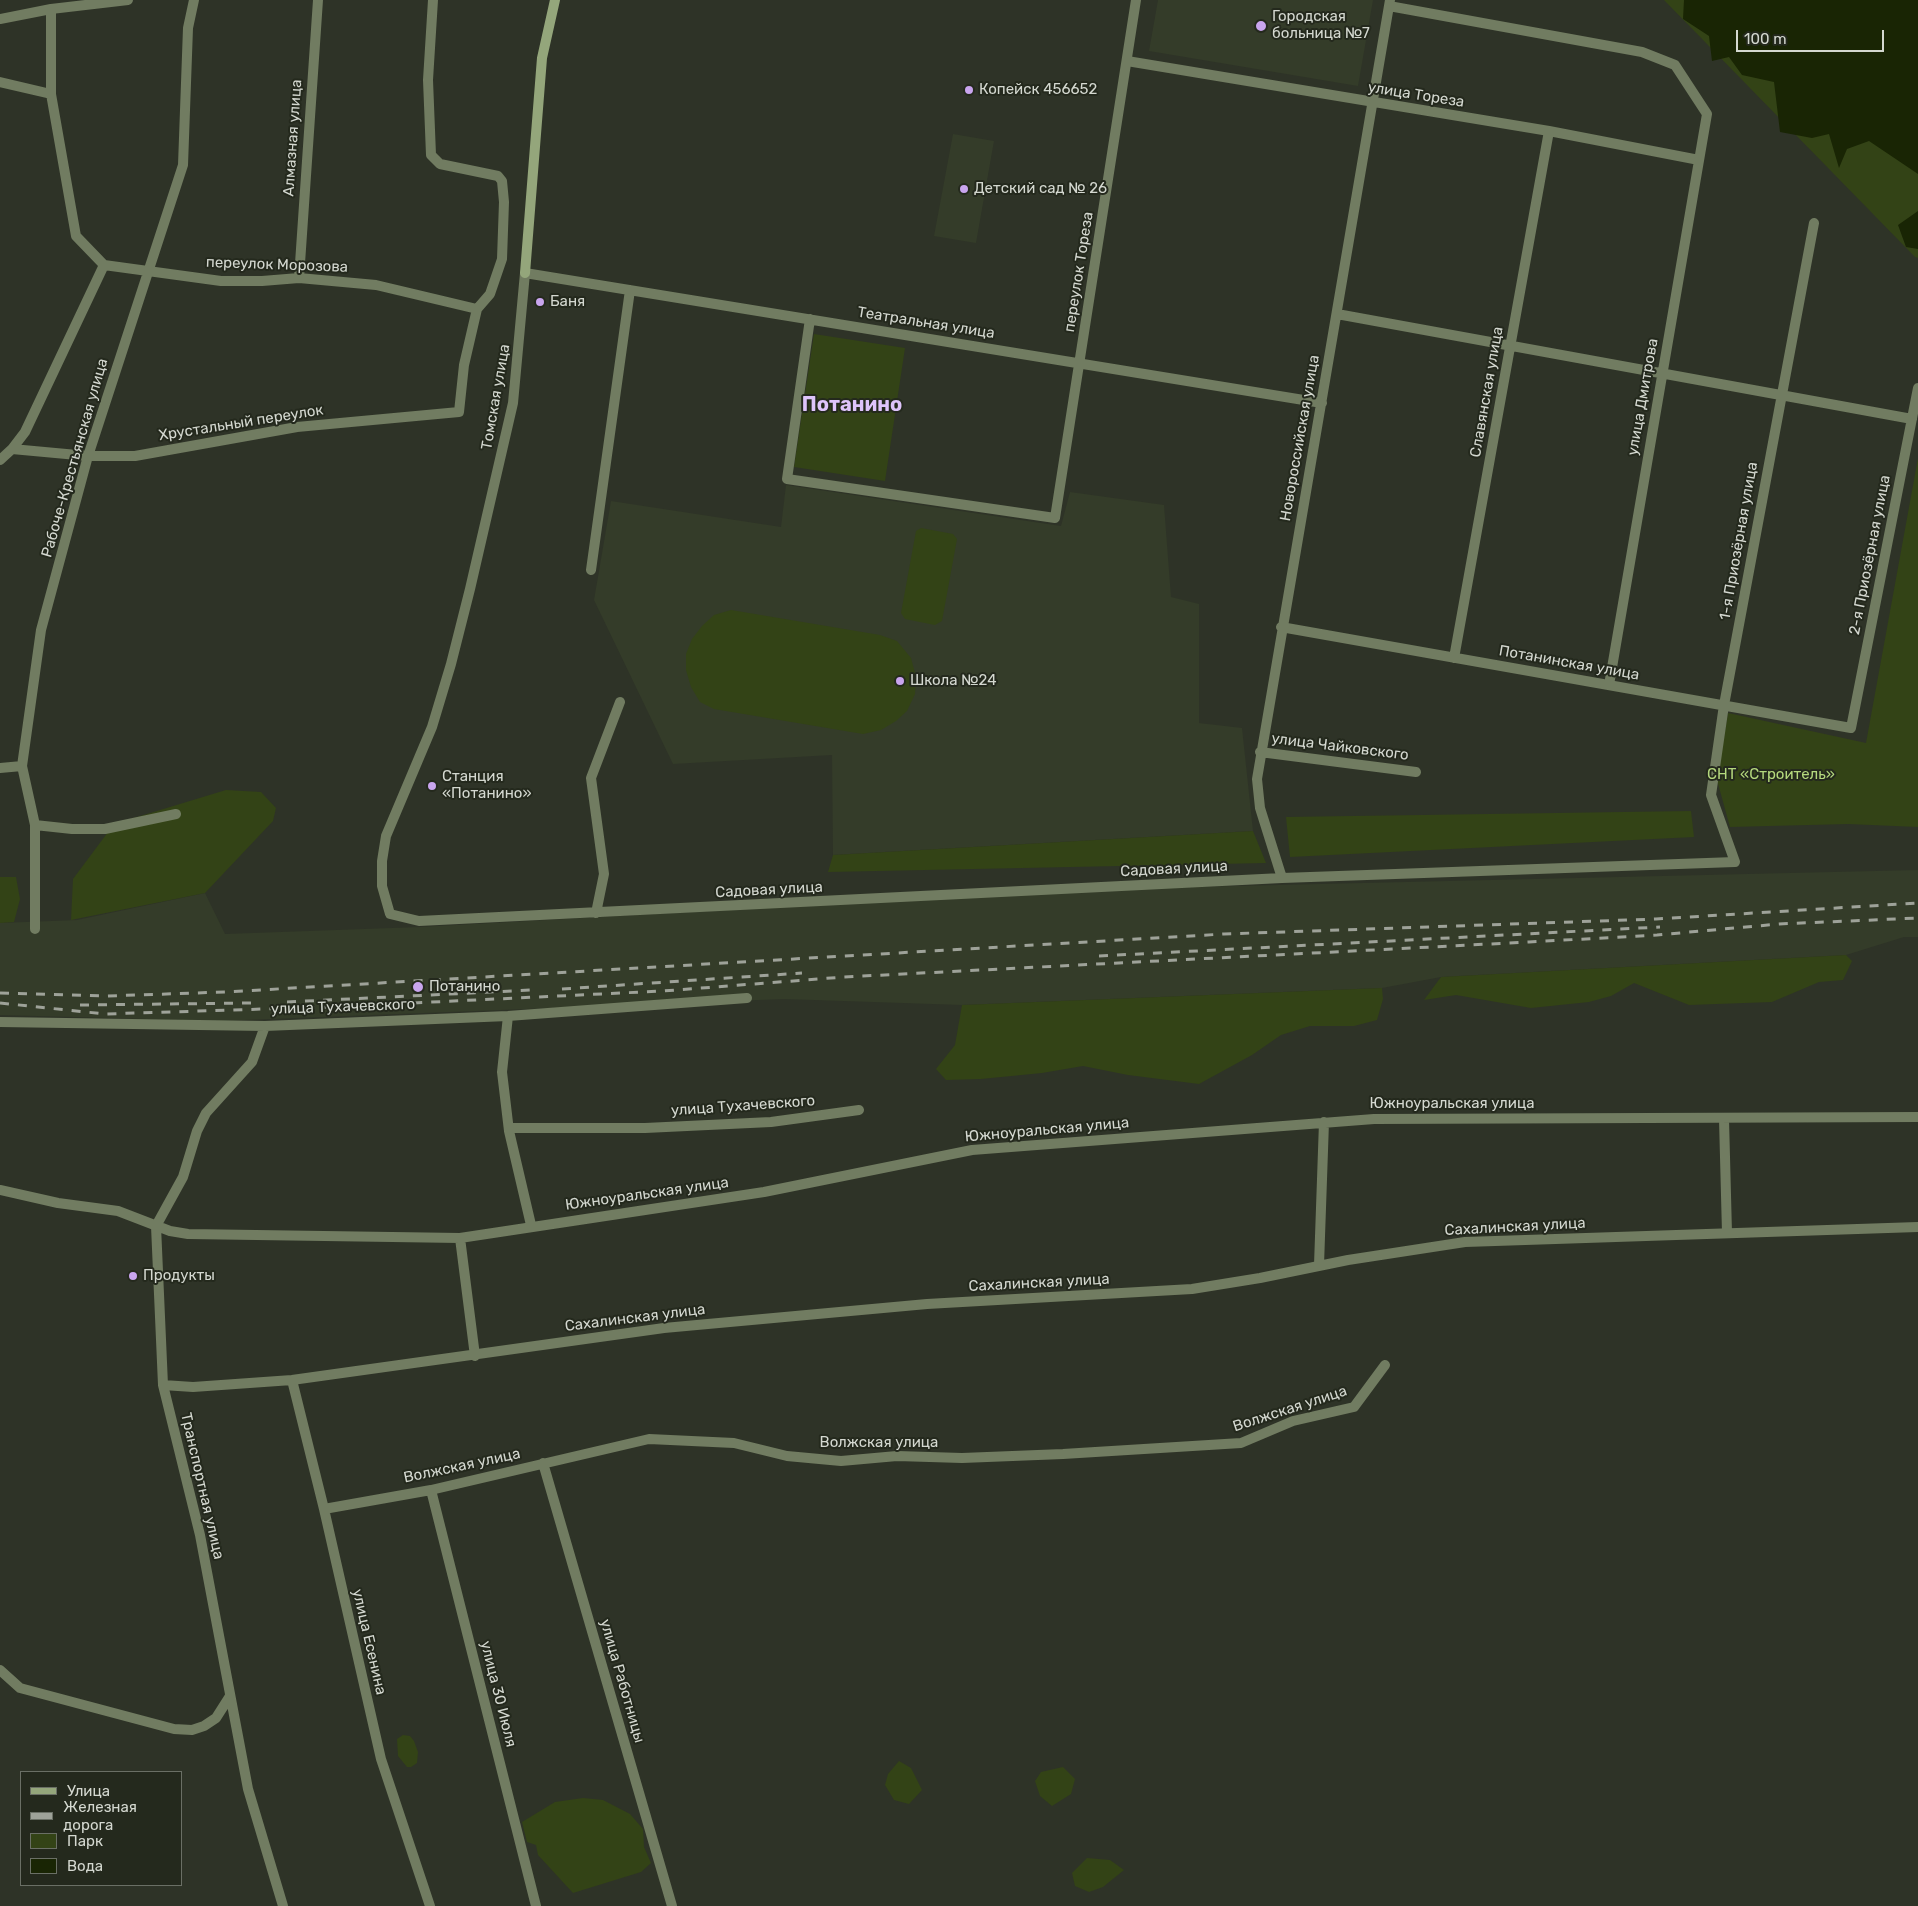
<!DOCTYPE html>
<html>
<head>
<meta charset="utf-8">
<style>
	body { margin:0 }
	#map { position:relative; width:1918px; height:1906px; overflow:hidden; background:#2e3327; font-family:Rubik,sans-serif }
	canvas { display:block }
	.legend { position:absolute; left:20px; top:1771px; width:162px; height:115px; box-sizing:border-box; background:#24291d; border:1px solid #6a6f65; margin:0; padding:6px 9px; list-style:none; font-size:15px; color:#d4d8d0 }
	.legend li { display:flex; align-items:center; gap:10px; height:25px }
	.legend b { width:25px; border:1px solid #6a6f65 }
	.scale { position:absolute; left:1736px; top:30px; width:148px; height:22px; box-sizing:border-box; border:2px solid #d4d8d0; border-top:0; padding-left:6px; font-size:15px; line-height:18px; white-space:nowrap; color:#d4d8d0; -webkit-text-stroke:4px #24291d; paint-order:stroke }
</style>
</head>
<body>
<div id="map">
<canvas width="1918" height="1906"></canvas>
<ul class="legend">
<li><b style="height:6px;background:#94a67b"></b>Улица</li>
<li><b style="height:6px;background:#9ea299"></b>Железная дорога</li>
<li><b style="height:14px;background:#334316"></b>Парк</li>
<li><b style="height:14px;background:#192504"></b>Вода</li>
</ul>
<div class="scale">100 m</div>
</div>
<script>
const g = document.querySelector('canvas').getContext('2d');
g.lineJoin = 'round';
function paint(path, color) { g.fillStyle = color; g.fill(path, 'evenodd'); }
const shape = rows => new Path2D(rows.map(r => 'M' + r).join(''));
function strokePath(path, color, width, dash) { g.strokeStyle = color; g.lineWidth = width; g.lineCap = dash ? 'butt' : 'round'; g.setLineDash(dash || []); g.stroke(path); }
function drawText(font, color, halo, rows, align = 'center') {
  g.font = font + ' Rubik,sans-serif'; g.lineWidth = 4; g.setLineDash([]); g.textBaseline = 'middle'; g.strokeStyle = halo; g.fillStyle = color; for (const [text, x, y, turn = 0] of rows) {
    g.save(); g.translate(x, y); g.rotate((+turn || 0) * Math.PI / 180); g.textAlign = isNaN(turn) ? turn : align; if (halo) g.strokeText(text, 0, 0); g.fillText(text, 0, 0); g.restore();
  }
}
const built = shape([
	[1158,0,1373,0,1358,86,1149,51],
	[953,134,994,141,976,243,934,236],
	[786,485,1061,526,1070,492,1164,505,1171,597,1199,604,1199,723,1242,728,1253,831,833,855,832,755,673,764,594,600,611,501,781,527],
	[1918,870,1918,937,1904,937,1846,955,1441,977,1382,988,962,1005,784,999,219,1021,0,1015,0,923,77,920,205,893,225,934,420,927,1107,889]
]);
const green = shape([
	[1664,0,1918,0,1918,258,1915,257],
	[814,334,905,348,885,481,794,467],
	[1918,458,1918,827,1848,824,1730,827,1717,780,1728,713,1866,743],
	[921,528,953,534,957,539,942,621,935,625,905,619,901,613,916,531],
	[731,610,880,635,897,641,911,658,916,677,915,694,907,711,896,721,881,730,863,734,714,709,700,702,691,687,686,670,686,654,692,639,702,626,714,615],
	[226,790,261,792,276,808,273,821,205,893,71,920,73,879,114,824],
	[1691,811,1694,837,1290,857,1286,817],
	[1253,831,1266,863,828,872,833,855],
	[0,877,16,877,20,899,14,922,0,923],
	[1846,955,1852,961,1843,980,1819,982,1772,1002,1689,1005,1634,983,1611,996,1589,1002,1531,1008,1456,995,1424,1000,1441,977],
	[1382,988,1383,999,1377,1020,1354,1026,1310,1026,1281,1035,1252,1055,1199,1084,1128,1075,1083,1066,1042,1073,981,1079,946,1080,936,1069,955,1045,962,1005],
	[403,1735,410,1736,414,1741,418,1752,417,1763,411,1767,407,1767,398,1756,397,1739],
	[899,1761,911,1768,922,1790,909,1804,894,1800,885,1785,888,1774],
	[1063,1767,1075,1779,1071,1794,1052,1806,1040,1796,1035,1781,1041,1772],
	[583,1798,603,1800,630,1814,643,1829,644,1847,651,1863,641,1872,573,1893,538,1855,536,1845,527,1842,522,1822,555,1802],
	[1087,1858,1110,1860,1124,1870,1103,1887,1089,1892,1075,1886,1072,1873]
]);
const water = shape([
	[1684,0,1918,0,1918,174,1869,141,1847,149,1839,168,1829,134,1812,138,1780,132,1774,82,1742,75,1729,57,1712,61,1709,36,1683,19],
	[1918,211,1918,249,1906,247,1898,225]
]);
const street = shape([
	[1389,6,1642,52,1675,65,1707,114,1609,685],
	[0,19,51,9,128,0],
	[1127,61,1549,131,1699,160],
	[0,82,51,94],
	[104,265,221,281,262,281,299,278,376,285,477,309],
	[299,278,318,0],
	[1337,314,1912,419],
	[810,319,787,479,1055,518,1136,0],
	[1322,403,525,273,513,403,470,589,451,664,432,727,386,836,382,861,382,886,390,914,419,921,1282,878,1735,862,1711,795,1724,705,1814,223],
	[12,449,88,456,135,456,297,427,459,412,464,365,477,309,490,294,502,259,504,202,502,181,498,176,440,164,431,155,428,80,433,0],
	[0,460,12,449,25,432,104,265,76,236,51,94,51,9],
	[591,570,630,290],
	[1281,627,1851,728,1918,388],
	[1454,658,1549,131],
	[1260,752,1416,772],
	[0,768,22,766],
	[35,825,72,829,105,829,176,814],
	[1282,878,1260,808,1257,779,1390,0],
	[596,913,604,874,591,778,620,702],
	[35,929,35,825,22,766,41,630,88,456,183,165,188,28,194,0],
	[508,1016,502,1072,509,1131,531,1225],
	[0,1022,265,1026,508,1016,747,998],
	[1724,1119,1727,1233],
	[509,1128,645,1128,771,1122,859,1110],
	[0,1190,58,1203,118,1211,170,1231,188,1234,460,1238,764,1192,972,1150,1374,1119,1918,1117],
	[156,1226,163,1385,200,1535,248,1789,283,1906],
	[156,1226,183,1177,197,1131,206,1113,252,1062,265,1026],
	[460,1238,475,1356],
	[1319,1265,1324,1122],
	[292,1380,324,1509,381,1759,430,1906],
	[163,1385,193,1387,292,1380,664,1328,927,1304,1192,1289,1260,1278,1348,1260,1465,1242,1918,1227],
	[543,1463,672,1906],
	[431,1490,536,1906],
	[324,1509,431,1490,649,1439,734,1443,787,1456,841,1461,897,1456,962,1458,1063,1454,1241,1443,1293,1421,1354,1407,1385,1365],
	[0,1670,20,1688,174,1729,192,1730,204,1726,216,1718,230,1696]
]);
const secondary = shape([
	[525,273,542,58,555,0]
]);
const rail = shape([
	[1099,956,1660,927],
	[562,989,802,973],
	[0,993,107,996,225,992,1224,934,1656,919,1918,903],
	[287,1002,532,990],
	[0,1003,105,1014,328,1007,663,991,844,977,1529,942,1657,935,1779,924,1918,918],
	[80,1005,252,1003]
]);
const markers = [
	[1261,26,6,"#c9a5ee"],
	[969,90,5,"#c9a5ee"],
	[964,189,5,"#c9a5ee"],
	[540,302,5,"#c9a5ee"],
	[900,681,5,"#c9a5ee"],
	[432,786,5,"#c9a5ee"],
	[418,987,6,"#c9a5ee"],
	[133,1276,5,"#c9a5ee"]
];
const poiNames = [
	["Городская",1272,17],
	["больница №7",1272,34],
	["Копейск 456652",979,90],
	["Детский сад № 26",974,189],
	["Баня",550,302],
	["Школа №24",910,681],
	["Станция",442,777],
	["«Потанино»",442,794],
	["Потанино",429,987],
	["Продукты",143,1276]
];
const streetNames = [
	["улица Тореза",1416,95,9],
	["Алмазная улица",293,138,-86],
	["переулок Морозова",277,265,2],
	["переулок Тореза",1079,272,-81],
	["Театральная улица",926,323,9],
	["Славянская улица",1487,392,-80],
	["Томская улица",496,397,-80],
	["улица Дмитрова",1643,397,-80],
	["Хрустальный переулок",241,423,-9],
	["Новороссийская улица",1300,438,-80],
	["Рабоче-Крестьянская улица",75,458,-74],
	["1-я Приозёрная улица",1739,541,-80],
	["2-я Приозёрная улица",1870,555,-79],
	["Потанинская улица",1569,663,10],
	["улица Чайковского",1340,747,7],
	["Садовая улица",1174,869,-3],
	["Садовая улица",769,890,-3],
	["улица Тухачевского",343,1007,-2],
	["Южноуральская улица",1452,1104],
	["улица Тухачевского",743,1106,-4],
	["Южноуральская улица",1047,1130,-5],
	["Южноуральская улица",647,1194,-8],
	["Сахалинская улица",1515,1227,-3],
	["Сахалинская улица",1039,1283,-3],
	["Сахалинская улица",635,1318,-7],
	["Волжская улица",1290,1409,-18],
	["Волжская улица",879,1443],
	["Волжская улица",462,1466,-12],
	["Транспортная улица",202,1486,77],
	["улица Есенина",369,1642,77],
	["улица Работницы",622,1681,74],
	["улица 30 Июля",498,1694,76]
];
const parkNames = [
	["СНТ «Строитель»",1771,775]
];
const districtNames = [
	["Потанино",852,405]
];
paint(built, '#343c29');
paint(green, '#334316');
paint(water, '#192504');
strokePath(street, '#717c61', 10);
strokePath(secondary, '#94a67b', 10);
strokePath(rail, '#9ea299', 3, [9, 9]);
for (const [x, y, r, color] of markers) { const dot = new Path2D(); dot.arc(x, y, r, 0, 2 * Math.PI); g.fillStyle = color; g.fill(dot); strokePath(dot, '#24291d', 2); }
drawText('15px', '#d4d8d0', '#24291d', poiNames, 'left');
drawText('15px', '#d4d8d0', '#24291d', streetNames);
drawText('15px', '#b4d87d', '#24291d', parkNames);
drawText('bold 20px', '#dec4fb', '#24291d', districtNames);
</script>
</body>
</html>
